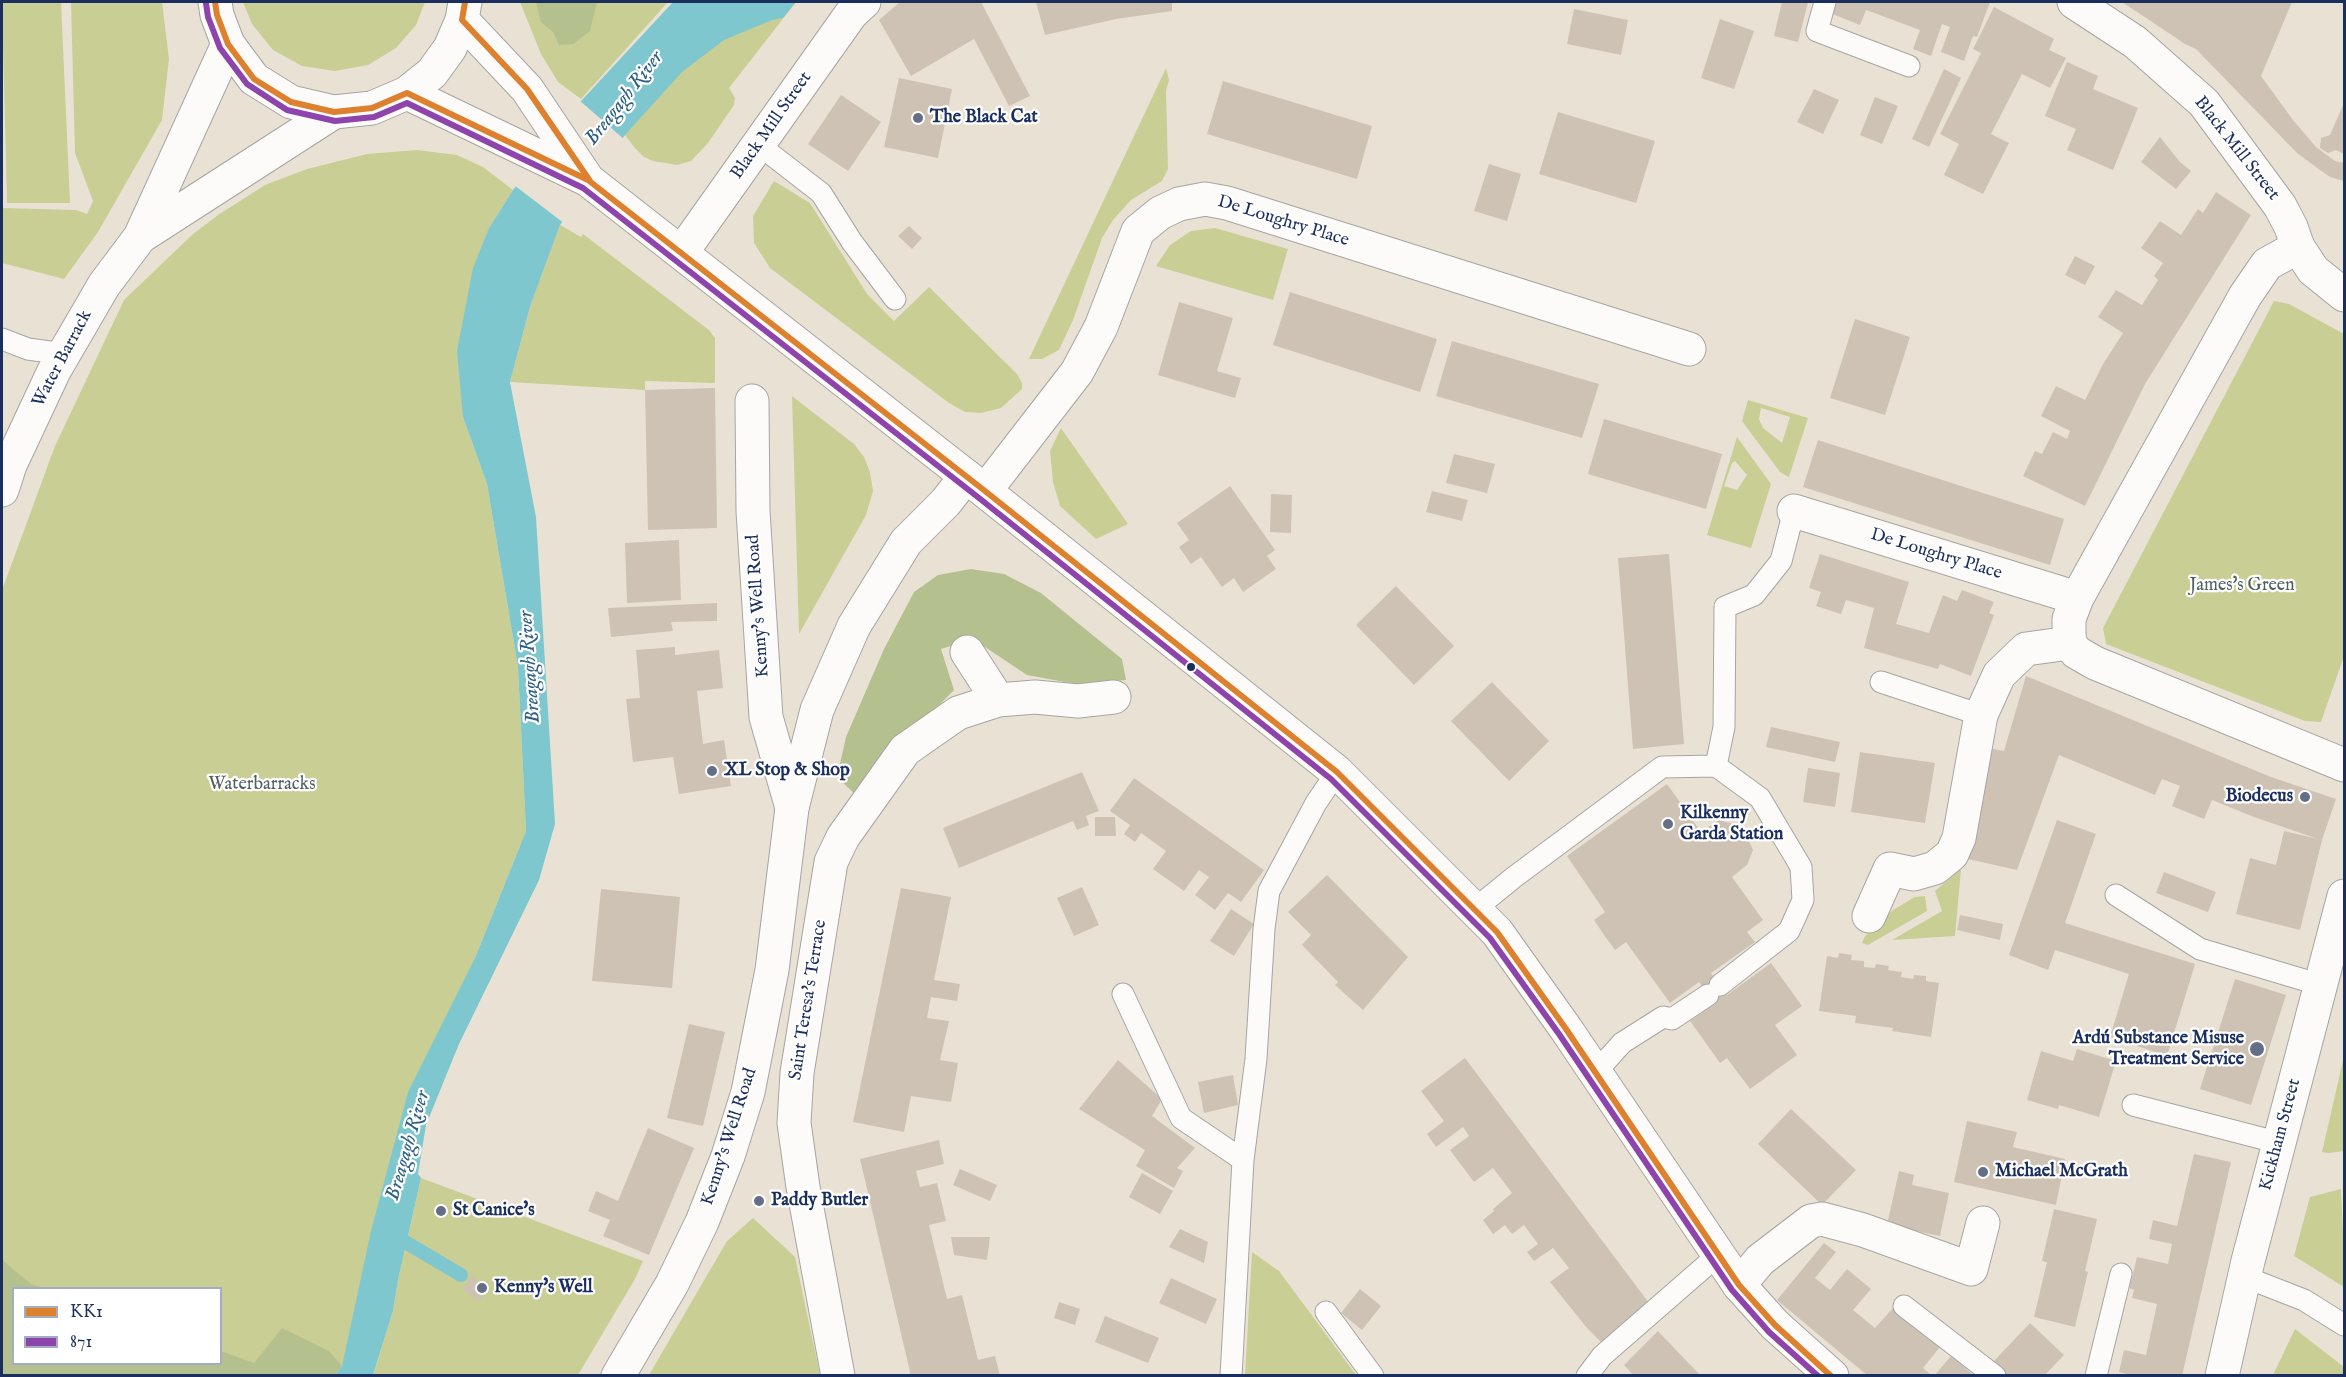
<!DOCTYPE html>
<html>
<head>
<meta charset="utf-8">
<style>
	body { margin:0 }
	#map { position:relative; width:2346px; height:1377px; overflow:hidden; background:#e9e2d4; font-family:"IM FELL English",serif }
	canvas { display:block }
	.frame { position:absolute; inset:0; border:3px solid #1b2f5e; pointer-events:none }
	.legend { position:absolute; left:12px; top:1287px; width:210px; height:78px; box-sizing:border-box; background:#fff; border:2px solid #a4acbf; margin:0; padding:8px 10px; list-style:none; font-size:18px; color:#1b2f5e }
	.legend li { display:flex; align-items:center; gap:12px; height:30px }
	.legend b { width:30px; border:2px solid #a4acbf }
</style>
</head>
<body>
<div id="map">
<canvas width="2346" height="1377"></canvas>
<div class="frame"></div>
<ul class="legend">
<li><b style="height:8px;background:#dd812f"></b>KK1</li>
<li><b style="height:8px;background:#8e44ad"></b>871</li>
</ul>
</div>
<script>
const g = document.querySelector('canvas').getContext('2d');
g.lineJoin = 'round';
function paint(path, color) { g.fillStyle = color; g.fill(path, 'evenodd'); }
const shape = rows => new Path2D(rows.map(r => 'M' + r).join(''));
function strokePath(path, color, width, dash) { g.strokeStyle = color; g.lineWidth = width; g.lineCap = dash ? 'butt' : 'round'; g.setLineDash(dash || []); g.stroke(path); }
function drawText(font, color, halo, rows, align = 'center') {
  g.font = font + ' "IM FELL English",serif'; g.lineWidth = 4.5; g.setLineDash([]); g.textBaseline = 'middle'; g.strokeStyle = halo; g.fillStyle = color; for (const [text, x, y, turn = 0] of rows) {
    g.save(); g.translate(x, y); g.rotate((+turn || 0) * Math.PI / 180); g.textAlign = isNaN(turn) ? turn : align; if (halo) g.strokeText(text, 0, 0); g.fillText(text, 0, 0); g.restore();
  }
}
const green = shape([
	[2,2,61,2,70,203,7,203],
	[71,2,162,2,169,59,162,120,98,232,64,279,2,263,2,208,76,210,87,214,93,201,75,153],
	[243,2,425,2,416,25,396,48,368,65,335,71,302,66,273,50,252,24],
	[520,2,668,2,581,99,558,82,541,54],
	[796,2,729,88,735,98,734,105,708,143,691,161,677,165,653,161,644,157,634,147,625,135,681,39],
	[1166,68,1169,80,1166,91,1168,169,1162,181,1131,200,1113,220,1102,238,1073,320,1059,350,1042,359,1029,359],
	[417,150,457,155,483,167,513,190,489,228,463,417,487,484,518,667,526,831,475,958,342,1366,335,1375,2,1375,2,590,55,446,124,300,193,234,218,215,265,185,307,169,367,154],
	[14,1288,220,1288,220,1364,14,1364],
	[774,181,810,203,867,294,894,321,929,287,1017,374,1022,383,1022,389,1001,408,981,413,965,412,949,403,770,268,754,243,753,216],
	[560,225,581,237,583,234,709,330,715,338,715,383,645,381,645,390,510,382,530,307],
	[1215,228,1288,249,1273,300,1156,266,1170,245,1191,231],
	[2274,301,2289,304,2344,334,2344,656,2321,722,2305,721,2106,644,2103,628],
	[792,396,854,444,864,457,870,472,873,491,866,515,799,634],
	[1748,400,1808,418,1789,477,1780,472,1742,421],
	[1761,408,1790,417,1782,443,1763,428,1759,419],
	[1061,428,1128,524,1096,539,1060,506,1053,482,1050,451],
	[1737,437,1771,484,1751,548,1707,535],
	[1735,461,1747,475,1737,490,1724,486,1732,463],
	[1961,869,1955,936,1892,940,1942,911,1935,891],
	[1925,896,1927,911,1868,945,1862,943,1865,936,1893,910,1915,897],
	[2344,1056,2344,1151,2329,1153,2322,1152],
	[421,1178,643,1261,635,1279,578,1375,373,1376,393,1311,398,1280],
	[2341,1189,2344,1255,2344,1287,2294,1256,2310,1197],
	[753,1218,795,1257,820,1375,649,1375,727,1241],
	[1252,1252,1279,1271,1356,1375,1245,1375],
	[2295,1329,2344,1367,2344,1375,2273,1375]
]);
const forest = shape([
	[536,2,597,2,590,31,573,44,559,45,553,32,541,22],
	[971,569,1004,574,1041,593,1122,659,1126,680,1076,684,1027,675,973,639,941,649,954,690,901,744,861,800,837,777,846,737,884,649,914,592,938,575],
	[2,1260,31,1284,44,1288,14,1288,14,1364,220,1364,221,1351,254,1363,282,1328,329,1351,342,1366,335,1376,2,1375]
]);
const water = shape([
	[673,2,796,2,783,18,772,20,724,40,682,72,625,135,560,225,530,307,510,382,536,517,555,824,539,880,459,1044,426,1125,418,1174,421,1178,398,1280,393,1311,373,1375,335,1376,342,1366,371,1231,408,1092,475,958,526,831,518,667,487,484,463,417,457,351,473,268,489,228,513,190,582,100]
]);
const pier = shape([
	[579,100,625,140,565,224,514,185]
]);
const stream = shape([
	[390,1233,461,1275]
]);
const building = shape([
	[900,2,981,2,1030,96,1009,106,974,39,911,76,879,20],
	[1036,2,1172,2,1172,11,1116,19,1045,35],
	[1782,2,1808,2,1798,42,1774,36],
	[1834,2,1990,2,1977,37,1973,36,1964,61,1941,52,1950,27,1942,24,1931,56,1913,49,1920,30,1866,10,1860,25,1830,13],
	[2122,2,2202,3,2292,2,2261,76,2293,120,2316,147,2335,161,2344,163,2344,181,2330,177,2298,154,2196,49,2185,44],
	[1994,7,2054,39,2049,50,2066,58,2050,88,2022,74,1991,134,2009,143,1983,194,1944,175,1959,144,1940,134,1981,53,1973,49],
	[1574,9,1628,20,1621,55,1567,44],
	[1720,19,1754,31,1734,89,1701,78],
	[2067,62,2098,76,2093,89,2138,108,2113,170,2067,150,2076,129,2045,116],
	[1944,69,1961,78,1929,147,1912,139],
	[899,78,952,89,938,158,884,147],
	[1223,81,1372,126,1357,179,1207,134],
	[1814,89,1839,100,1823,134,1797,122],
	[841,95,881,122,848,171,808,144],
	[1875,97,1898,106,1882,144,1860,135],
	[2344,103,2344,154,2336,150,2328,153,2320,148,2321,138,2330,135],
	[1558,112,1655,141,1636,203,1539,174],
	[2160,137,2180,162,2191,171,2176,189,2141,162],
	[1489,164,1521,174,1507,221,1474,211],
	[2216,192,2251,215,2145,384,2085,506,2023,476,2035,451,2042,454,2053,432,2067,439,2070,431,2041,416,2056,386,2085,400,2103,364,2123,333,2098,317,2116,290,2142,305,2158,280,2154,276,2163,263,2141,248,2160,221,2181,235,2198,209,2203,213],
	[909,226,922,238,912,249,898,236],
	[2075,256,2095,266,2085,285,2065,275],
	[1290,292,1437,339,1420,392,1273,345],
	[1179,302,1233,318,1217,371,1241,378,1235,398,1158,375],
	[1855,319,1910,337,1885,415,1830,398],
	[1452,341,1599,384,1582,438,1436,396],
	[715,388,717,528,648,530,645,390],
	[1604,419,1722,454,1706,509,1588,474],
	[1818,440,2064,519,2050,565,1803,487],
	[1454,454,1495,464,1487,493,1446,483],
	[1230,486,1275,550,1267,556,1276,569,1243,592,1234,578,1222,587,1201,557,1191,564,1179,547,1189,540,1177,523],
	[1432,491,1468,500,1462,521,1426,512],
	[1271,494,1292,495,1291,533,1270,532],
	[679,540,681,600,627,603,625,543],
	[1669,554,1684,744,1633,749,1618,558],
	[1820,554,1909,582,1896,624,1929,633,1943,595,1957,601,1962,590,1994,602,1989,613,1994,615,1971,676,1940,664,1938,669,1864,648,1874,608,1846,600,1841,614,1816,606,1821,592,1809,588],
	[1396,586,1454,646,1414,685,1356,625],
	[717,603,717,621,671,622,673,631,611,637,608,608],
	[675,647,675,655,719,650,723,688,697,691,703,744,724,740,731,786,679,794,673,757,633,762,626,699,640,698,636,650],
	[2026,676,2271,777,2336,799,2322,840,2300,930,2236,914,2250,858,2276,865,2284,831,2318,839,2254,817,2212,800,2204,819,2172,806,2180,786,2162,779,2155,795,2059,755,2017,870,1968,859,1988,748,2004,751],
	[1492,682,1549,741,1509,781,1451,721],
	[1771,727,1840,742,1835,762,1766,747],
	[1860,752,1935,763,1925,823,1851,812],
	[1808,768,1840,773,1835,807,1803,802],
	[1082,772,1099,811,1086,816,1089,825,1077,830,1073,821,959,868,943,828],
	[1134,778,1264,870,1241,902,1228,893,1215,910,1195,895,1209,877,1199,870,1184,891,1153,869,1166,851,1141,833,1135,842,1124,834,1130,825,1110,811],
	[1667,784,1701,832,1719,820,1734,824,1746,835,1753,850,1747,865,1732,877,1763,920,1747,932,1755,942,1711,973,1727,995,1771,963,1802,1006,1775,1025,1797,1055,1750,1089,1727,1058,1720,1063,1690,1021,1715,1004,1699,982,1670,1003,1626,942,1615,950,1604,935,1594,920,1605,912,1567,856],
	[1095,817,1115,817,1116,836,1095,836],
	[2057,820,2096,834,2065,923,2195,964,2167,1056,2110,1037,2129,974,2055,950,2048,970,2009,955],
	[2164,872,2216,892,2208,912,2156,893],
	[1327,875,1408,957,1363,1010,1335,985,1338,982,1302,945,1311,935,1288,912],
	[1082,887,1099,925,1074,936,1057,898],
	[901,888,951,897,934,980,960,984,957,1001,931,997,927,1018,949,1021,940,1060,958,1063,951,1102,911,1096,904,1132,853,1122],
	[601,889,680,897,672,988,592,981],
	[1231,909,1254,924,1234,956,1210,941],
	[1960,915,2003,924,2000,940,1957,930],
	[1839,953,1852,955,1851,960,1864,961,1864,967,1875,968,1876,964,1889,966,1888,970,1902,972,1901,977,1913,979,1914,975,1926,976,1926,981,1939,983,1931,1037,1892,1031,1893,1028,1855,1023,1856,1016,1819,1011,1827,956,1838,958],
	[2235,979,2286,995,2251,1105,2200,1089],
	[689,1024,725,1032,703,1126,667,1118],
	[2077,1049,2116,1061,2099,1117,2059,1105,2058,1109,2027,1100,2041,1051,2073,1061],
	[1465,1058,1652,1307,1603,1344,1587,1328,1550,1282,1569,1268,1553,1248,1534,1261,1527,1252,1538,1244,1524,1225,1512,1234,1505,1225,1493,1234,1483,1220,1494,1211,1493,1209,1512,1193,1493,1168,1474,1182,1450,1150,1469,1136,1463,1127,1436,1147,1427,1134,1444,1121,1421,1091],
	[1118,1060,1162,1099,1152,1116,1195,1148,1177,1168,1183,1171,1174,1188,1136,1166,1145,1150,1079,1109],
	[1233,1075,1238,1105,1204,1113,1198,1082],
	[1791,1109,1856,1170,1822,1205,1758,1144],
	[1967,1121,2017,1132,2013,1147,2065,1159,2056,1205,1954,1182],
	[648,1128,694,1148,649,1255,603,1236,610,1220,588,1211,596,1191,618,1201],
	[939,1140,944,1164,916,1171,920,1187,937,1183,946,1221,929,1225,947,1299,962,1295,978,1360,995,1356,1000,1376,911,1376,860,1159],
	[2194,1154,2231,1162,2182,1376,2134,1376,2119,1372,2124,1350,2146,1355,2157,1304,2132,1298,2134,1290,2129,1288,2131,1282,2137,1257,2168,1264,2172,1244,2149,1239,2153,1220,2177,1226],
	[960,1169,997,1185,990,1201,953,1185],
	[1899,1171,1914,1175,1912,1185,1949,1193,1940,1236,1887,1225],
	[1142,1173,1173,1191,1160,1214,1129,1197],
	[2054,1209,2097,1219,2085,1271,2088,1272,2075,1327,2034,1317,2047,1262,2042,1261],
	[1180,1229,1208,1242,1204,1263,1169,1247],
	[951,1237,990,1237,987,1260,954,1255],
	[1824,1243,1836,1252,1815,1278,1830,1290,1847,1269,1871,1289,1853,1310,1875,1328,1893,1308,1940,1347,1923,1368,1932,1376,1868,1376,1777,1300],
	[472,1276,488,1287,480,1301,463,1290],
	[1171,1278,1217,1299,1206,1324,1159,1303],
	[1360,1289,1381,1306,1362,1330,1341,1313],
	[1059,1302,1080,1309,1075,1325,1054,1318],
	[1105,1316,1159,1338,1148,1363,1095,1342],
	[2030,1323,2064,1355,2044,1376,2009,1376,1994,1361],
	[1658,1331,1675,1349,1701,1376,1634,1376,1624,1365],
	[1951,1356,1962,1365,1974,1376,1934,1376]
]);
const service = shape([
	[1825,2,1817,31,1909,66],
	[759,145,821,193,852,242,895,299],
	[2,339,28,349,64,354],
	[1881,682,1981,715],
	[1716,766,1724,727,1725,607,1754,595,1781,561,1794,511],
	[2116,895,2200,949,2321,985],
	[1475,909,1513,878,1662,767,1716,766,1760,798,1801,867,1803,900,1789,931,1720,985],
	[1123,994,1181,1118,1243,1160],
	[1595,1073,1622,1043,1663,1017,1672,1019,1708,995],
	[2133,1105,2280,1143],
	[2245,1277,2304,1300,2344,1325],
	[1904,1306,1995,1376],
	[1326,1312,1373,1376],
	[1231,1376,1243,1160,1256,1059,1264,929,1269,891,1316,803,1337,772],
	[1587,1376,1602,1356,1718,1255],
	[2096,1376,2121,1274]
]);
const minor = shape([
	[140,237,334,112],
	[2298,247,2267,264,2245,296,2077,598,2069,619,2069,634,2070,643,2076,652,2095,663,2344,765],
	[752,401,753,511,766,717,792,808],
	[2,490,10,465,54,371,104,285,140,237,228,44],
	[985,491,1077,372,1101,327,1138,231,1160,213,1179,204,1205,199,1227,203,1689,349],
	[1794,511,2077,598],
	[967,652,998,700],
	[1869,916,1890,869,1914,874,1935,868,1952,854,1959,838,1981,715,1999,675,2026,649,2070,643],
	[1739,1285,1760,1260,1811,1221,1822,1219,1863,1230,1971,1269,1983,1223],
	[838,1376,803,1187,794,1123,797,1073,831,862,843,837,905,750,958,713,998,700,1035,697,1078,701,1114,697]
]);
const tertiary = shape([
	[2074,2,2135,42,2204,103,2280,206,2291,227,2298,247,2313,270,2344,295],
	[682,252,851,14,864,2],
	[966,476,1337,772,1497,932,1566,1029,1739,1285,1775,1325,1832,1376],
	[2222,1376,2248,1261,2344,896]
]);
const secondary = shape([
	[215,2,217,15,228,44,254,79,291,102,334,112,372,108,407,93,432,73,450,48,462,20,465,2],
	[462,20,527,89,588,180],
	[407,93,588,180,966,476,946,502,906,542,854,626,817,710,792,808,772,970,748,1092,728,1156,702,1222,672,1284,618,1376]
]);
const bus1 = shape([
	[215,2,217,15,228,44,254,79,291,102,334,112,372,108,407,93,588,180,985,491,1337,772,1497,932,1566,1029,1739,1285,1775,1325,1831,1376],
	[465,2,462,20,527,89,590,181]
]);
const bus2 = shape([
	[206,3,208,17,220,48,247,84,287,110,335,121,374,117,407,103,583,188,979,498,1331,779,1490,938,1559,1034,1732,1290,1769,1332,1818,1376]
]);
const markers = [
	[918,118,6,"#636e87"],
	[1191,667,5,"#1b2f5e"],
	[712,771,6,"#636e87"],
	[2305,797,6,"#636e87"],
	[1668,824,6,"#636e87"],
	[2257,1049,8,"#636e87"],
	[1983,1172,6,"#636e87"],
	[759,1201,6,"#636e87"],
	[441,1211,6,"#636e87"],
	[482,1288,6,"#636e87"]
];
const poiNames = [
	["The Black Cat",930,118],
	["XL Stop & Shop",724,771],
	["Biodecus",2293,797,"right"],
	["Kilkenny",1680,814],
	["Garda Station",1680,835],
	["Ardú Substance Misuse",2244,1039,"right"],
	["Treatment Service",2244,1060,"right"],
	["Michael McGrath",1995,1172],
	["Paddy Butler",771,1201],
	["St Canice's",453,1211],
	["Kenny's Well",494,1288]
];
const streetNames = [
	["Black Mill Street",772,126,-55],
	["Black Mill Street",2236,149,52],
	["De Loughry Place",1283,222,17],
	["Water Barrack",63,359,-62],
	["De Loughry Place",1936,555,17],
	["Kenny's Well Road",759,606,-94],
	["Saint Teresa's Terrace",809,1000,-81],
	["Kickham Street",2281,1135,-75],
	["Kenny's Well Road",730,1137,-72]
];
const parkNames = [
	["James's Green",2242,586],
	["Waterbarracks",262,785]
];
const waterNames = [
	["Breagagh River",625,99,-52],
	["Breagagh River",531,667,-94],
	["Breagagh River",409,1146,-74]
];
paint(green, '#c9ce95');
paint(forest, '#b5c08f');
paint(water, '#7fc7cf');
paint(pier, '#e9e2d4');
strokePath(stream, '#7fc7cf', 14);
paint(building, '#cec2b4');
strokePath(service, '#a6a5a2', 23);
strokePath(minor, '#a6a5a2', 35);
strokePath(tertiary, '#a6a5a2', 35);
strokePath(secondary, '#a6a5a2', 35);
strokePath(service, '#fcfbf9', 21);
strokePath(minor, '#fcfbf9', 33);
strokePath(tertiary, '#fcfbf9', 33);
strokePath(secondary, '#fcfbf9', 33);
strokePath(bus1, '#dd812f', 6);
strokePath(bus2, '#8e44ad', 6);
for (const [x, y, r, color] of markers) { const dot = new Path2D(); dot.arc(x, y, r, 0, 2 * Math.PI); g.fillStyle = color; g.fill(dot); strokePath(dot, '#fff', 2); }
drawText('bold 18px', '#1b2f5e', '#fff', poiNames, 'left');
drawText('18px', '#1b2f5e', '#fff', streetNames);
drawText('18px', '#4f615f', '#fff', parkNames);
drawText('italic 20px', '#2e6085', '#fff', waterNames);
</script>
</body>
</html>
